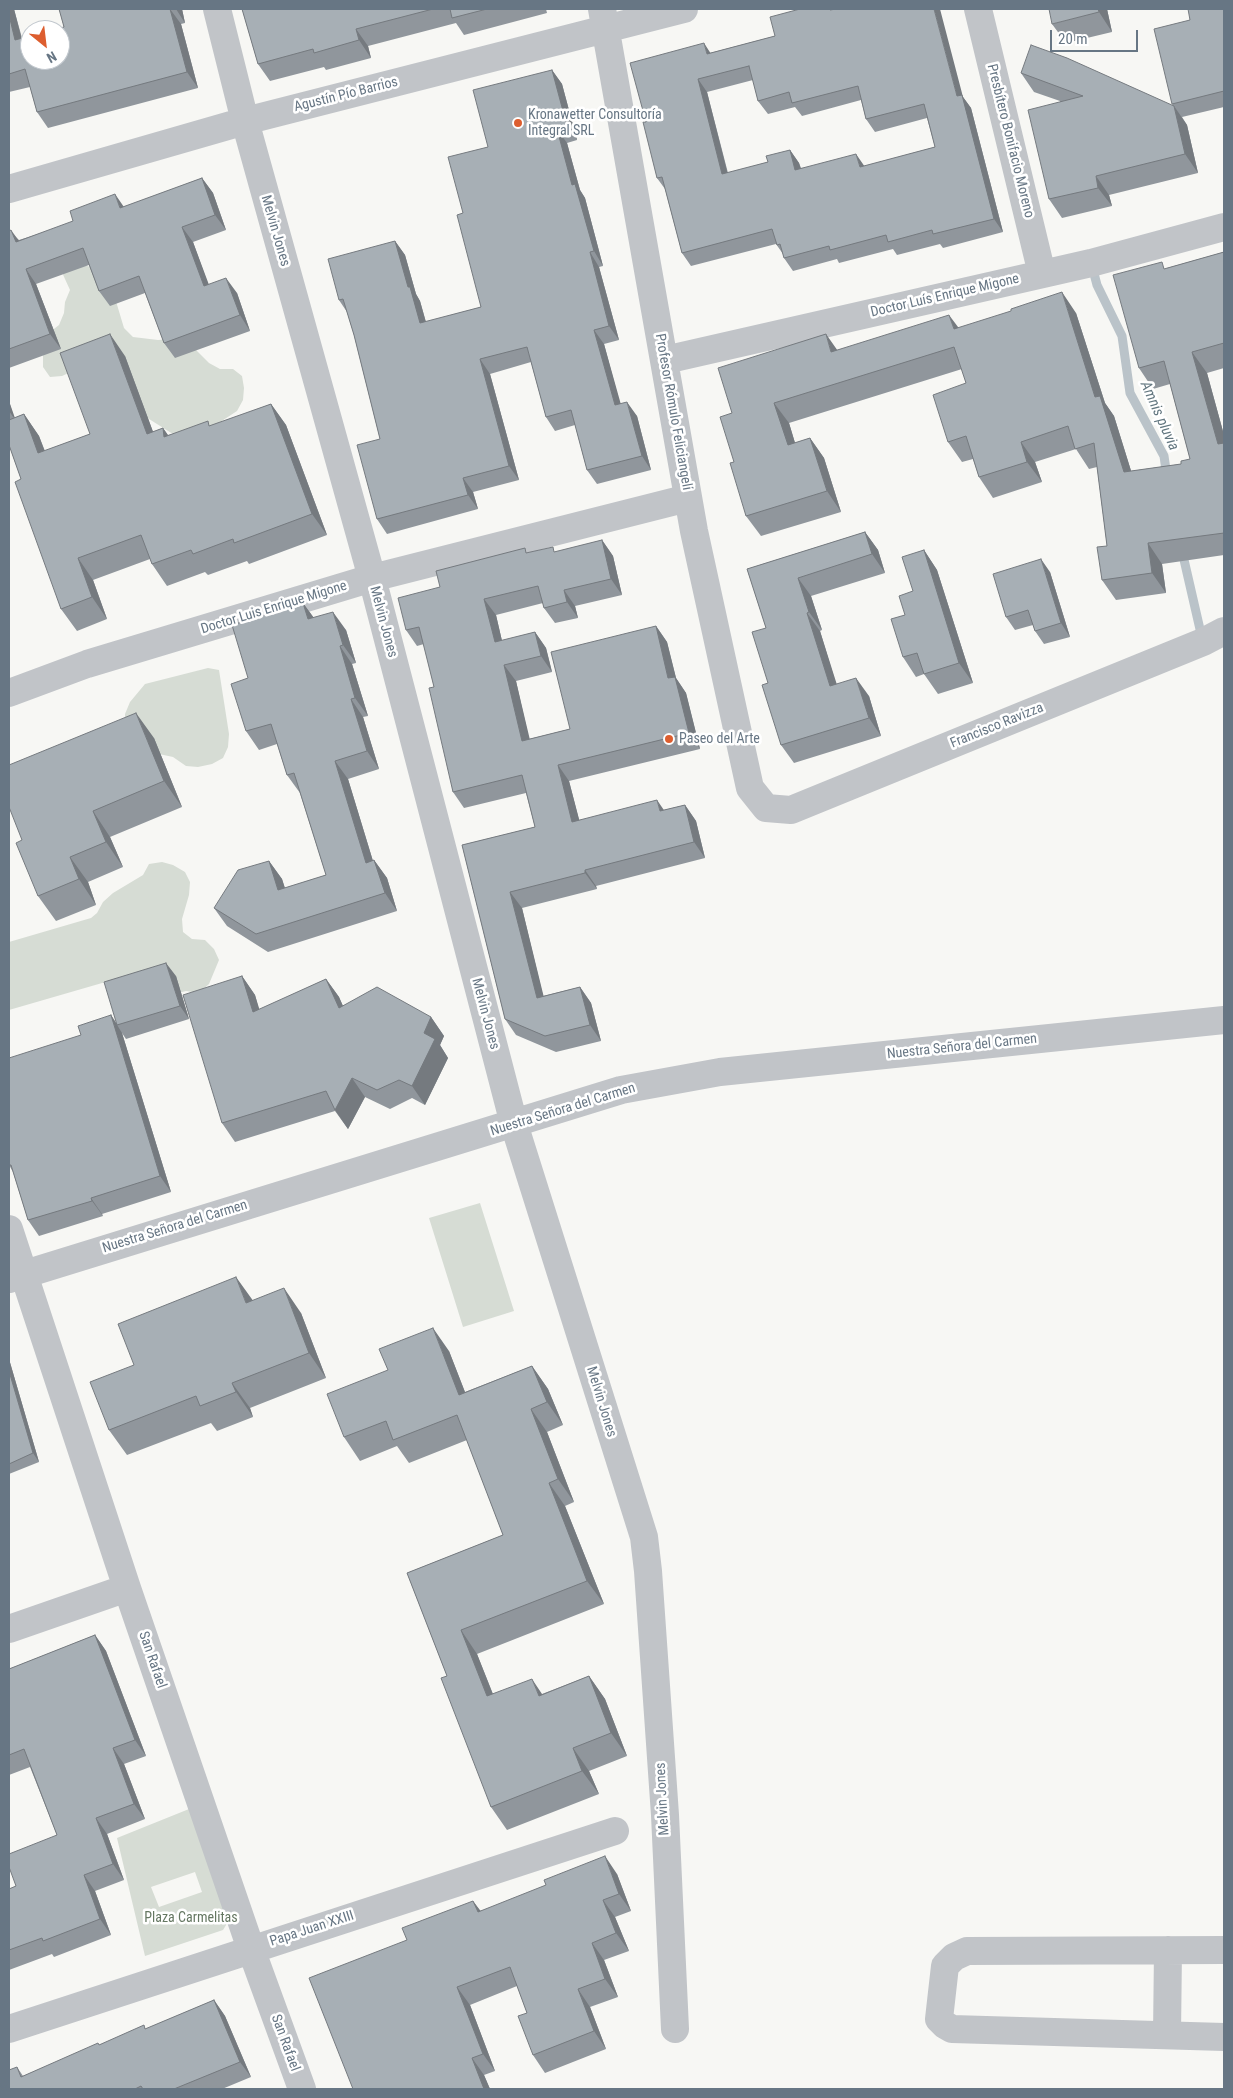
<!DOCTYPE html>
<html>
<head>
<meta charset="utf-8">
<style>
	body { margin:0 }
	#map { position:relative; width:1233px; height:2098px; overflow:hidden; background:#f7f7f4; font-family:"Roboto Condensed",sans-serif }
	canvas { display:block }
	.frame { position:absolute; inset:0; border:10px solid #677684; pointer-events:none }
	.north { position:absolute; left:20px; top:20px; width:50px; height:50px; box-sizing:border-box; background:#fff; border:1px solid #c2c8ce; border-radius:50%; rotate:151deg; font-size:14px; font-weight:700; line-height:20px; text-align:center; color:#677684 }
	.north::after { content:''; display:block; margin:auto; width:18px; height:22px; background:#dd5e2f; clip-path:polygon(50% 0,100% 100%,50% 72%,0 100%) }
	.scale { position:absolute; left:1050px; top:30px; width:88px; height:22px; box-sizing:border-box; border:2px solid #677684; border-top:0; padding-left:6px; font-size:15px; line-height:18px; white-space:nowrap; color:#677684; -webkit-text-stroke:4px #fff; paint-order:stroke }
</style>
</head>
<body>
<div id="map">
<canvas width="1233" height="2098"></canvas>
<div class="frame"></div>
<div class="north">N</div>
<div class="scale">20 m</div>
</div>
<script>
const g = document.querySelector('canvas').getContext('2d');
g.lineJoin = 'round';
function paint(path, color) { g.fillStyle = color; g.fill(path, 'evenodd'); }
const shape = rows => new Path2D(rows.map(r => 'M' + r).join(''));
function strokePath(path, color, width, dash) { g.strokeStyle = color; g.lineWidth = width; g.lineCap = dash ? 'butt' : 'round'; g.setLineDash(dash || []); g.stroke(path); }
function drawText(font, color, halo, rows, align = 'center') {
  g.font = font + ' "Roboto Condensed",sans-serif'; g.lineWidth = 5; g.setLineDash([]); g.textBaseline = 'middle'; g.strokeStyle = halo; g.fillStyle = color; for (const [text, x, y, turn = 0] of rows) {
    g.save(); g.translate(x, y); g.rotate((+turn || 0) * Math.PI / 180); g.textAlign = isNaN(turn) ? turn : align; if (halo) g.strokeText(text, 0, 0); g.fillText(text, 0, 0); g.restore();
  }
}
const green = shape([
	[69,260,93,268,115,298,124,328,133,337,158,340,182,338,191,345,209,363,220,369,233,369,242,376,244,388,243,400,237,411,214,426,176,436,73,371,62,376,50,377,43,367,43,355,50,332,59,325,64,313,65,302,70,290,60,268],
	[208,668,219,670,229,734,228,747,223,758,212,764,198,767,186,766,173,757,159,754,125,726,125,714,130,702,145,684],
	[162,862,173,865,185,872,190,882,189,895,182,919,183,932,192,939,205,940,214,949,219,960,209,984,199,993,186,991,146,1001,109,981,9,1010,9,942,91,918,97,913,103,902,113,893,143,875,149,864],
	[480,1203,514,1311,463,1327,429,1218],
	[194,1807,231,1917,223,1930,145,1956,117,1838],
	[195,1872,202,1892,159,1907,151,1887]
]);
const stream = shape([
	[1092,266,1097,285,1122,336,1130,393,1164,456,1167,477],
	[1182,551,1202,638]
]);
const minor = shape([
	[217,9,245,121,372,578,514,1124,644,1537,648,1571,665,1815,675,2029],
	[602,9,694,531,750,788,766,808,791,810,1203,642,1224,631],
	[978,9,1042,274],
	[9,189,245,121,684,9],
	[665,360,1091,263,1224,227],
	[9,693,87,664,372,578,688,498],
	[9,1229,127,1588,251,1949,302,2089],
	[9,1279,621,1090,720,1072,1224,1020],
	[9,1629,127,1588],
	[1224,1950,967,1951,954,1957,945,1966,939,2019,945,2025,952,2029,1224,2037],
	[9,2029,615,1831],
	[1167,2035,1168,1950]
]);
const wall = shape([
	[9,9,14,9,22,38,64,27,59,9,182,9,185,23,181,24,198,88,48,128,37,112,30,87,9,92],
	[242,9,546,9,547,13,464,35,456,23,368,46,371,58,326,70,324,67,270,81,258,64],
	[800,9,832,9,963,97,971,108,1003,232,943,248,940,244,897,255,893,249,839,263,837,259,793,271,784,258,783,254,776,244,691,266,682,253,665,189,657,178,646,122,710,53,775,36],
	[753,80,758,101,768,114,795,107,802,116,861,100,866,119,875,132,927,118,935,147,865,166,801,168,799,163,790,150,768,162,728,173,707,92],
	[1107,9,1112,32,1066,43,1052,24],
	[1224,9,1224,107,1182,117,1187,125,1198,173,1109,195,1112,206,1062,218,1049,199,1060,101,1034,92,1021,73,1173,106,1172,104,1190,20],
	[552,70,562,84,577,140,567,143,580,190,585,198,603,266,599,267,619,340,604,344,620,404,637,416,651,470,597,484,587,470,575,425,555,431,546,417,531,362,490,374,519,480,473,492,478,509,387,534,377,519,380,439,354,335,347,312,339,300,395,241,405,255,416,294,420,301,426,322,481,307,463,213,488,147],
	[202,178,213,193,226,230,193,242,208,284,237,293,250,331,175,358,164,343,145,293,110,306,99,291,89,265,36,284,61,349,9,368,9,231,19,240,124,207],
	[1224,252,1224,368,1207,373,1224,435,1224,555,1162,564,1166,593,1116,600,1102,580,1107,546,1097,467,1089,469,1076,449,1035,462,1042,482,993,498,979,477,973,459,962,462,948,442,966,383,962,369,789,423,795,443,810,438,824,458,841,512,761,536,746,516,734,462,732,413,837,350,958,328,1076,313,1105,403,1114,416,1131,471,1181,464,1190,459,1170,384,1153,389,1139,368,1167,268],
	[125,356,153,432,163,428,168,435,211,426,271,404,286,425,327,535,249,564,247,561,208,575,205,572,167,586,152,564,150,559,93,580,107,619,77,631,61,609,21,479,9,445,9,401,14,418,24,414,39,436,45,451,90,434],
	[865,532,878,550,885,573,811,596,822,630,820,631,836,684,869,696,881,736,794,763,781,745,768,683,766,628,747,569],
	[602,540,613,556,622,595,575,606,578,618,555,623,544,608,543,603,496,615,502,641,535,632,546,648,552,672,516,681,529,739,570,729,656,626,667,642,676,678,686,693,700,749,569,781,579,820,664,810,685,805,696,821,705,858,596,886,597,889,522,908,543,996,580,987,591,1003,601,1041,556,1052,516,1035,505,1019,462,845,535,827,526,793,464,808,453,792,434,687,424,644,417,646,406,630,440,587,528,553,557,552],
	[924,550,937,570,973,683,938,694,924,674,916,677,903,657,905,615,913,591],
	[1050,572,1070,637,1044,644,1035,631,1033,625,1015,630,1006,617],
	[303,603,314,618,346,630,356,663,352,664,368,716,363,717,379,769,348,779,373,861,374,860,387,878,397,911,268,952,227,926,214,908,269,861,282,879,285,888,326,875,300,793,287,775,277,744,259,750,246,731,248,678],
	[154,738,182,807,110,837,123,867,88,882,96,905,56,921,38,896,22,840],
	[176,976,189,1019,126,1039,122,1033,171,1192,102,1214,103,1216,39,1236,28,1220,13,1172,9,1165,81,1035,111,1015,117,1024],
	[242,976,255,995,259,1010,326,979,339,997,343,1006,431,1017,444,1036,440,1045,448,1058,425,1105,412,1098,390,1109,365,1097,348,1129,335,1111,235,1142,222,1123],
	[252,1300,301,1313,326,1378,250,1408,253,1417,217,1431,211,1423,127,1455,109,1430,134,1365],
	[449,1351,465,1392,532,1366,548,1389,563,1425,547,1432,574,1502,565,1506,604,1604,477,1654,493,1694,542,1694,589,1676,605,1699,627,1756,589,1771,599,1794,507,1830,491,1807,447,1676,407,1573,503,1535,467,1440,409,1463,397,1446,360,1461,344,1437],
	[9,1359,39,1462,9,1474],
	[95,1635,106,1651,146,1756,124,1764,145,1819,107,1834,124,1880,95,1891,111,1935,54,1957,52,1954,9,1970,9,1889,16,1886,57,1835,30,1767,9,1775,9,1669],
	[617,1874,631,1911,615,1917,629,1951,604,1960,618,1997,590,2007,606,2049,545,2073,533,2055,527,2013,517,1986,470,2005,495,2071,484,2075,490,2089,353,2089,407,1940,473,1901,480,1911],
	[214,2000,225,2016,251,2077,222,2089,9,2089,17,2067,23,2076,99,2045,146,2029]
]);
const shadedWall = shape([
	[9,9,14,9,26,56,15,40,9,15],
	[170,9,181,24,198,88,187,72],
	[176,9,182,9,185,23],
	[934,9,940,9,963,97,971,108,1003,232,994,219,957,96],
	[1098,9,1107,9,1112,32,1099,12],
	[356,29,368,46,371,58,359,40],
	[704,43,713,57,707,54],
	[552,70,562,84,577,140,567,126],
	[698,79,707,92,731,187,722,174],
	[1174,106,1187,125,1198,173,1185,154],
	[557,129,567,143,580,190,585,198,603,266,594,251,572,185],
	[790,150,799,163,805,183,795,170],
	[856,154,865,167,860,167],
	[1096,176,1109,195,1112,206,1098,188],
	[202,178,213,193,226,230,215,215],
	[115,194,126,210,120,208],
	[182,227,193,242,215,301,204,286],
	[11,230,22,245,16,242],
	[395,241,405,255,416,294,420,301,430,337,420,323,408,287],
	[590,252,599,267,619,340,609,326],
	[26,269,36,284,61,349,50,334],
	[226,278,237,293,250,331,240,315],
	[1062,292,1076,313,1105,403,1114,416,1138,493,1124,472,1095,397],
	[949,315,964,335,954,329],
	[594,330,604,344,625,419,615,405],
	[110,334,125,356,162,456,147,434],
	[826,334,840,354,831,352],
	[1192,352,1207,373,1224,435,1224,453,1218,444],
	[480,359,490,374,519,480,509,466],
	[9,401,16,421,9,411],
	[627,402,637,416,651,470,642,456],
	[774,403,789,423,802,466,788,445],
	[271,404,286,425,327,535,312,514],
	[24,414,39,436,53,474,38,453],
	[163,428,178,450,164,437],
	[810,438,824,458,841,512,827,491],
	[1021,442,1035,462,1042,482,1027,462],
	[463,478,473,492,478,509,468,495],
	[865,532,878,550,885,573,872,554],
	[602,540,613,556,622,595,611,579],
	[1148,543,1162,564,1166,593,1152,573],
	[924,550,937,570,973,683,959,663],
	[78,558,93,580,107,619,92,597],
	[1041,559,1050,572,1070,637,1061,623],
	[798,578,811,596,822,630,809,612],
	[564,590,575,606,578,618,567,602],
	[484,599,496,615,506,658,495,642],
	[303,603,316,621,308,619],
	[333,612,346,630,356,663,343,645],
	[807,613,820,631,843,704,830,686],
	[656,626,667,642,676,678,686,693,700,749,689,733,668,678],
	[535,632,546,648,552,672,541,656],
	[340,646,352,664,368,716,355,698],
	[504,665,516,681,534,757,522,741],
	[856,678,869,696,881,736,869,718],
	[351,699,363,717,379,769,367,751],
	[136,713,154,738,182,807,164,781],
	[335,761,348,779,379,881,366,863],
	[558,765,569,781,584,838,572,822],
	[657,800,668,816,660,811],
	[685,805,696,821,705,858,694,842],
	[93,811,110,837,123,867,106,842],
	[70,857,88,882,96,905,79,879],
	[374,860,387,878,397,911,385,893],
	[269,861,282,879,291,908,278,890],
	[585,870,596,886,597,889,585,873],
	[510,892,522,908,548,1014,537,998],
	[166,963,176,976,189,1019,180,1006],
	[242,976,255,995,266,1031,253,1012],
	[326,979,339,997,352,1027,339,1008],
	[580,987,591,1003,601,1041,590,1025],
	[111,1015,122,1033,171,1192,160,1176],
	[431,1017,444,1036,440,1045,448,1058,425,1105,412,1086,424,1033],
	[352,1078,365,1097,348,1129,335,1110],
	[91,1198,102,1214,103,1216,92,1201],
	[236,1277,254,1302,246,1303],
	[284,1288,301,1313,326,1378,309,1353],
	[433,1328,449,1351,475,1418,459,1395],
	[9,1359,39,1462,33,1453,9,1371],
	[532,1366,548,1389,563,1425,547,1402],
	[232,1383,250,1408,253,1417,236,1392],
	[531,1409,547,1432,574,1502,558,1479],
	[549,1483,565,1506,604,1604,587,1581],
	[461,1630,477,1654,503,1720,487,1696],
	[95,1635,106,1651,146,1756,135,1740],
	[589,1676,605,1699,627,1756,611,1733],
	[532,1679,548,1703,539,1696],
	[113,1748,124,1764,145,1819,134,1804],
	[573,1748,589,1771,599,1794,582,1771],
	[96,1818,107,1834,124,1880,113,1864],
	[605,1856,617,1874,631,1911,619,1894],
	[84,1875,95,1891,111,1935,100,1919],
	[603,1900,615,1917,629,1951,616,1933],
	[473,1901,486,1918,478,1912],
	[592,1943,604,1960,618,1997,605,1979],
	[457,1987,470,2005,495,2071,483,2054],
	[578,1989,590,2007,606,2049,594,2031],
	[214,2000,225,2016,251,2077,240,2062],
	[472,2058,484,2075,490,2089,484,2089]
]);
const building = shape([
	[59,9,170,9,187,72,37,112,25,69,9,74,9,15,15,40,30,36,30,60,60,60,60,30,53,30,64,27,59,9],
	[242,9,433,9,356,29,359,40,314,53,313,49,258,64,242,9],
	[450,9,487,9,452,18,450,9],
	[800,9,829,9,830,10,836,9,934,9,957,96,962,95,994,219,933,234,932,230,888,242,886,235,830,250,829,246,784,258,780,244,777,245,772,229,682,253,662,177,657,178,643,122,646,122,630,63,704,43,707,54,775,36,770,17,800,9],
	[749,66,758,101,789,92,792,103,858,86,866,119,924,104,935,147,860,167,856,154,795,170,790,150,766,156,768,162,722,174,698,79,749,66],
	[1049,9,1098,9,1099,12,1052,24,1049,9],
	[1188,9,1224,9,1224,91,1172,104,1154,29,1190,20,1188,9],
	[1031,45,1067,58,1174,106,1185,154,1096,176,1098,188,1049,199,1028,110,1083,96,1021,73,1031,45],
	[552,70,567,126,557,129,572,185,575,184,594,251,590,252,609,326,594,330,615,405,627,402,642,456,587,470,571,410,546,417,527,347,480,359,509,466,463,478,468,495,377,519,357,445,380,439,354,335,343,299,339,300,328,259,395,241,408,287,410,287,420,323,481,307,457,215,463,213,448,157,488,147,473,90,552,70],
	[202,178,215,215,182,227,204,286,226,278,240,315,164,343,139,276,99,291,83,248,26,269,50,334,9,349,9,231,11,230,16,242,73,221,70,211,115,194,120,208,202,178],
	[1224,252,1224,343,1192,352,1218,444,1224,443,1224,533,1148,543,1152,573,1102,580,1097,547,1107,546,1094,443,1075,449,1068,426,1021,442,1027,462,979,477,966,436,948,442,933,395,966,383,954,347,774,403,788,445,810,438,827,491,746,516,730,463,734,462,720,417,732,413,718,368,826,334,831,352,949,315,954,329,1011,311,1011,309,1062,292,1095,397,1100,396,1124,472,1181,464,1181,461,1190,459,1164,361,1139,368,1113,275,1162,262,1164,269,1224,252],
	[110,334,147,434,163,428,164,437,208,421,209,426,271,404,312,514,234,543,233,539,193,554,191,550,152,564,141,535,78,558,92,597,61,609,15,482,21,479,9,445,9,420,24,414,38,453,90,434,60,353,110,334],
	[865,532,872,554,798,578,809,612,807,613,830,686,856,678,869,718,781,745,762,685,768,683,752,632,766,628,747,569,865,532],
	[602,540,611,579,564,590,567,602,544,608,538,586,484,599,495,642,535,632,541,656,504,665,522,741,570,729,551,652,656,626,668,678,675,677,689,733,558,765,572,822,657,800,660,811,685,805,694,842,585,870,585,873,510,892,537,998,580,987,590,1025,545,1036,505,1019,462,845,535,827,522,775,453,792,429,688,434,687,419,627,406,630,398,598,440,587,436,571,525,548,526,553,553,547,554,552,602,540],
	[924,550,959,663,924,674,917,653,903,657,891,619,905,615,899,596,913,591,902,557,924,550],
	[1041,559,1061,623,1035,631,1028,610,1006,617,993,574,1041,559],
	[303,603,308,619,333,612,343,645,340,646,355,698,351,699,367,751,335,761,366,863,374,860,385,893,256,934,214,908,238,870,269,861,278,890,326,875,294,773,287,775,271,724,246,731,231,684,248,678,232,625,303,603],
	[136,713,164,781,93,811,106,842,70,857,79,879,38,896,16,843,22,840,9,807,9,765,136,713],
	[166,963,180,1006,117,1025,104,982,166,963],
	[242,976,253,1012,326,979,339,1008,377,987,431,1017,424,1033,435,1039,412,1086,399,1080,377,1090,352,1078,335,1110,326,1091,222,1123,183,995,242,976],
	[111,1015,160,1176,91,1198,92,1201,28,1220,11,1165,9,1165,9,1058,81,1035,78,1026,111,1015],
	[236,1277,246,1303,284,1288,309,1353,232,1383,236,1392,200,1406,196,1396,109,1430,90,1382,134,1365,118,1324,236,1277],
	[433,1328,459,1395,532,1366,547,1402,531,1409,558,1479,549,1483,587,1581,461,1630,487,1696,532,1679,539,1696,589,1676,611,1733,573,1748,582,1771,491,1807,441,1678,447,1676,407,1573,503,1535,457,1415,393,1440,386,1421,344,1437,327,1394,388,1370,379,1349,433,1328],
	[9,1371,33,1453,9,1464,9,1371],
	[95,1635,135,1740,113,1748,134,1804,96,1818,113,1864,84,1875,100,1919,43,1941,42,1938,9,1950,9,1889,16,1886,9,1867,9,1854,57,1835,24,1749,9,1755,9,1669,95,1635],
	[605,1856,619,1894,603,1900,616,1933,592,1943,605,1979,578,1989,594,2031,533,2055,518,2016,527,2013,510,1967,457,1987,483,2054,472,2058,484,2089,353,2089,309,1978,407,1940,402,1928,473,1901,478,1912,546,1885,544,1880,605,1856],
	[214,2000,240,2062,174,2089,143,2089,141,2086,135,2089,9,2089,9,2070,17,2067,21,2077,98,2043,99,2045,144,2025,145,2029,214,2000]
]);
const markers = [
	[518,123,5,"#dd5e2f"],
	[669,739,5,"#dd5e2f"]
];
const streetNames = [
	["Agustín Pío Barrios",346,95,-14],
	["Presbítero Bonifacio Moreno",1010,141,76],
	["Melvin Jones",275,231,74],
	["Doctor Luís Enrique Migone",945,296,-13],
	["Profesor Rómulo Feliciangeli",673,412,80],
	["Doctor Luis Enrique Migone",274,608,-17],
	["Melvin Jones",383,622,75],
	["Francisco Ravizza",997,726,-22],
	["Melvin Jones",485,1014,75],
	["Nuestra Señora del Carmen",962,1047,-6],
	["Nuestra Señora del Carmen",563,1110,-17],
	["Nuestra Señora del Carmen",175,1227,-17],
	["Melvin Jones",601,1402,73],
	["San Rafael",152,1660,71],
	["Melvin Jones",663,1799,-93],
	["Papa Juan XXIII",312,1929,-18],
	["San Rafael",285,2043,70]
];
const poiNames = [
	["Kronawetter Consultoría",528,115],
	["Integral SRL",528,131],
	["Paseo del Arte",679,739]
];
const parkNames = [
	["Plaza Carmelitas",191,1918]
];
const waterNames = [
	["Amnis pluvia",1159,416,66]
];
paint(green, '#d6dcd4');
strokePath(stream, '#bac3c9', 9);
strokePath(minor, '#c1c4c8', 28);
paint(wall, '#90969c');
paint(shadedWall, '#757a7f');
paint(building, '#a7afb5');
strokePath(building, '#757a7f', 1);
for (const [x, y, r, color] of markers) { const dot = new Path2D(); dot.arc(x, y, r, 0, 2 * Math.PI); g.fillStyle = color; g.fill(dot); strokePath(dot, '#fff', 2); }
drawText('14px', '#677684', '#fff', streetNames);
drawText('14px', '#677684', '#fff', poiNames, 'left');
drawText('14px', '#657762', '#fff', parkNames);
drawText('italic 15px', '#637780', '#fff', waterNames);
</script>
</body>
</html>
